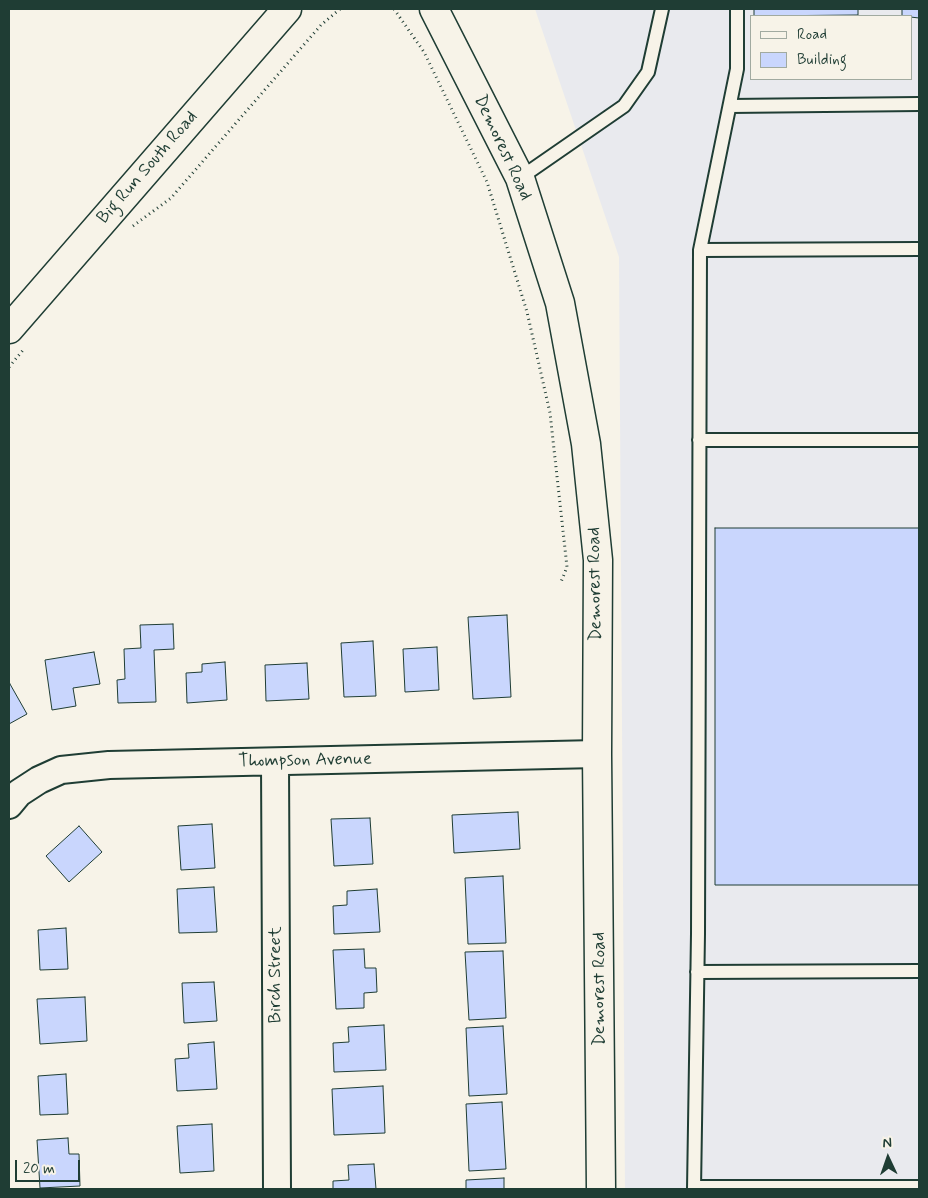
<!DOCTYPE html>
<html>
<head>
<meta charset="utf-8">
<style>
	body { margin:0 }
	#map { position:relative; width:928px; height:1198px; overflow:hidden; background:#f7f3e8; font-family:Mynerve,sans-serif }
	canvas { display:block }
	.frame { position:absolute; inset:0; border:10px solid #1f3d34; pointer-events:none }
	.legend { position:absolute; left:750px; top:15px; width:162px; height:65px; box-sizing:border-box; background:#f7f3e8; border:1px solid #a1aaa0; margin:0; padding:6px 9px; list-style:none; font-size:15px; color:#1f3d34 }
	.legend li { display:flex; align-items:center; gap:10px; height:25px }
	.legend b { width:25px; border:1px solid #a1aaa0 }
	.north { position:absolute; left:863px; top:1133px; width:50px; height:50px; -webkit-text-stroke:4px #f7f3e8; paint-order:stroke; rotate:357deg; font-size:14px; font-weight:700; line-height:20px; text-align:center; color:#1f3d34 }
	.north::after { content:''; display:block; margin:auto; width:18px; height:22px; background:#1f3d34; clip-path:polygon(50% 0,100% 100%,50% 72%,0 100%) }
	.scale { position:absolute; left:15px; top:1160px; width:65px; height:22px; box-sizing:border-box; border:2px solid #1f3d34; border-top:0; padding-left:6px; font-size:15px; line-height:18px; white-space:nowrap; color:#1f3d34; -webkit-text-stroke:4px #f7f3e8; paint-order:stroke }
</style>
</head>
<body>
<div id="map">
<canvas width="928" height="1198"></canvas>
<div class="frame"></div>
<ul class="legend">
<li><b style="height:6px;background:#f7f3e8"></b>Road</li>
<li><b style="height:14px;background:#c9d6fd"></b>Building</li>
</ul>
<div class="north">N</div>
<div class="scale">20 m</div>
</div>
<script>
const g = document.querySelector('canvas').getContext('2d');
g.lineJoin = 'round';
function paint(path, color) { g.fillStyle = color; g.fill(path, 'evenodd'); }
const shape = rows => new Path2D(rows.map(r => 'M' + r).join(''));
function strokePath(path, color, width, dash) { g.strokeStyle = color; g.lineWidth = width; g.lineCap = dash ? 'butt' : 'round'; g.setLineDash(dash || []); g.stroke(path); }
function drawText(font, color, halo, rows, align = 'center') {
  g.font = font + ' Mynerve,sans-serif'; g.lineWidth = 4; g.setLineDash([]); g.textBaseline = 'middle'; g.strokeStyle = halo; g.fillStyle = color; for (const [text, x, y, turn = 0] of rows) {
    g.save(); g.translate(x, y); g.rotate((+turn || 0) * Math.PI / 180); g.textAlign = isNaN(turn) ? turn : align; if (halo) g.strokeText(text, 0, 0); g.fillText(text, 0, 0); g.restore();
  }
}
const built = shape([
	[535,9,919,9,919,1189,625,1189,619,257],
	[752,16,912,16,912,79,752,79]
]);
const building = shape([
	[754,9,858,9,858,15,754,16,754,9],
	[902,9,919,9,919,18,902,16,902,9],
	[715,528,919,528,919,885,715,885,715,528],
	[507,615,511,697,473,699,468,617,507,615],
	[173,624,174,649,154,650,156,702,118,703,117,680,125,679,124,649,141,648,140,625,173,624],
	[373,641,376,696,344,697,341,643,373,641],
	[437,647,439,690,405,692,403,649,437,647],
	[94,652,100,684,73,688,76,706,52,710,45,660,94,652],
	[225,662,227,700,187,703,186,673,202,672,202,664,225,662],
	[307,663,309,699,266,701,265,665,307,663],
	[10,684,27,714,9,724,9,685,10,684],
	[518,812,520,849,454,853,452,815,518,812],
	[370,818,373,864,334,866,331,819,370,818],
	[212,824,215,868,181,870,178,826,212,824],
	[79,826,102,852,69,882,46,856,79,826],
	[503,876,506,943,468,944,465,878,503,876],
	[214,887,217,932,179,933,177,889,214,887],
	[377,889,380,932,334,934,333,906,347,905,347,891,377,889],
	[66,928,68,969,40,970,38,930,66,928],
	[364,949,365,968,376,968,377,992,364,993,364,1008,336,1009,333,950,364,949],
	[503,951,506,1018,469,1020,465,952,503,951],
	[214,982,217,1021,184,1023,182,983,214,982],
	[85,997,87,1041,40,1044,37,999,85,997],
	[384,1025,386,1070,334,1072,333,1043,349,1042,348,1027,384,1025],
	[503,1026,507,1094,469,1096,466,1028,503,1026],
	[214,1042,217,1089,177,1091,175,1059,189,1058,188,1044,214,1042],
	[66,1074,68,1114,40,1115,38,1076,66,1074],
	[383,1086,385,1133,334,1135,332,1089,383,1086],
	[502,1102,506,1169,469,1171,466,1104,502,1102],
	[212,1124,214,1171,180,1173,177,1126,212,1124],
	[68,1138,69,1154,79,1154,80,1186,40,1188,37,1140,68,1138],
	[374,1164,376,1189,333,1189,333,1181,349,1180,348,1165,374,1164],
	[504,1178,504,1189,466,1189,466,1180,504,1178]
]);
const path = shape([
	[394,9,424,52,487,182,527,312,550,413,567,567,561,582],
	[133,226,171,198,321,25,340,9],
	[9,367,24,349]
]);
const service = shape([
	[730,106,919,104],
	[520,178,624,106,648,72,662,9],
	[700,250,919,249],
	[699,440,919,440],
	[697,972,919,971],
	[694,1187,919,1187],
	[694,1189,698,934,700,250,737,69,737,9]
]);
const minor = shape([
	[275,762,277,1189],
	[9,805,19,793,39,780,61,770,109,765,597,754]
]);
const tertiary = shape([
	[434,9,520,178,560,303,586,444,598,560,597,754,601,1189],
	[9,329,287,9]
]);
const streetNames = [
	["Demorest Road",502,148,65],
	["Big Run South Road",148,168,-49],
	["Demorest Road",596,584,-91],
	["Thompson Avenue",305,761,-1],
	["Birch Street",276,975,-90],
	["Demorest Road",600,989,-90]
];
paint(built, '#e9eaee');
paint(building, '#c9d6fd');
strokePath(building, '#1f3d34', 1);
strokePath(service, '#1f3d34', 16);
strokePath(minor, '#1f3d34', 30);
strokePath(tertiary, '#1f3d34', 31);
strokePath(path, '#1f3d34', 3, [1, 4]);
strokePath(service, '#f7f3e8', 12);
strokePath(minor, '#f7f3e8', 26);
strokePath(tertiary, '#f7f3e8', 28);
drawText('18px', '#1f3d34', '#f7f3e8', streetNames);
</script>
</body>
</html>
